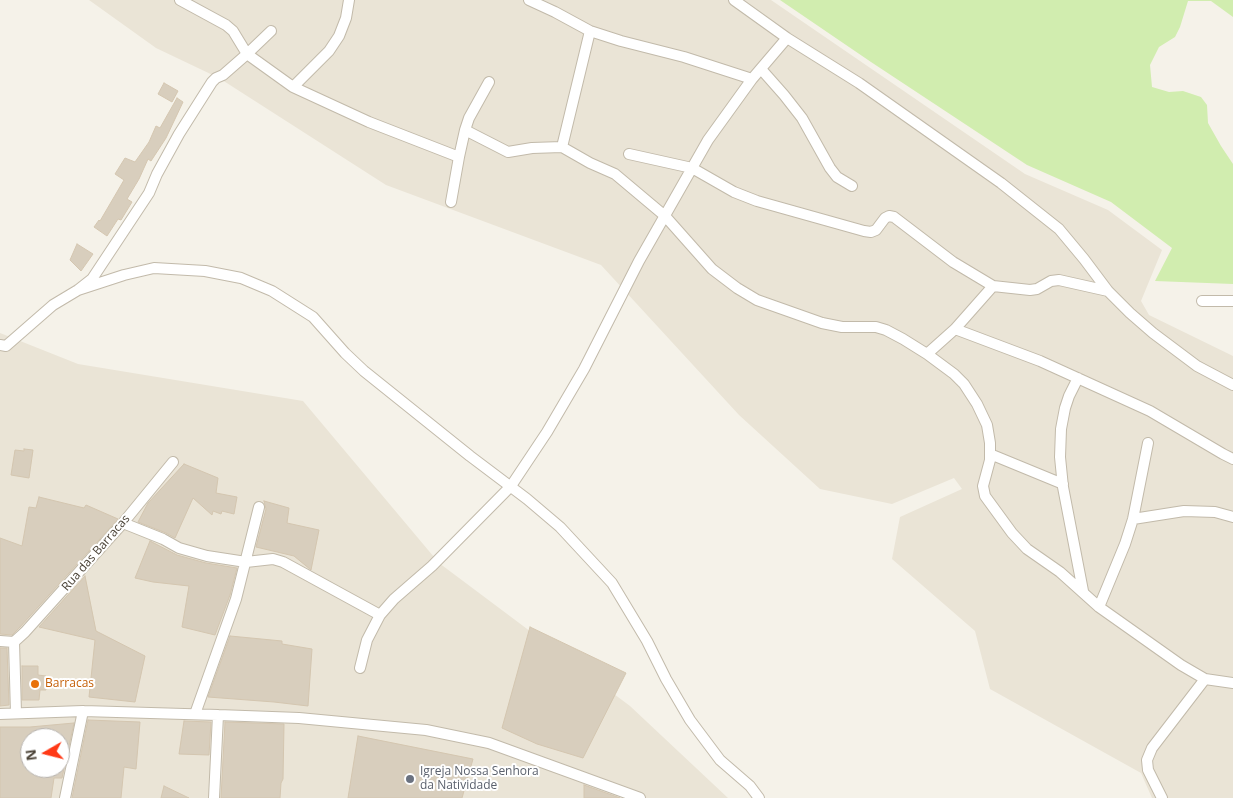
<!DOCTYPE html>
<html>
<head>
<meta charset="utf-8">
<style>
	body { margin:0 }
	#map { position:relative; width:1233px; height:798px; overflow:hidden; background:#f5f2e9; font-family:"Open Sans",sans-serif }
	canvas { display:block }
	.north { position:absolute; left:20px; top:728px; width:50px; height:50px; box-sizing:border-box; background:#fff; border:1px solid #b7b3af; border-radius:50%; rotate:262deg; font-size:14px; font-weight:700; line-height:20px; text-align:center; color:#4a4236 }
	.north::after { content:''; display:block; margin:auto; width:18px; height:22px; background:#ff3916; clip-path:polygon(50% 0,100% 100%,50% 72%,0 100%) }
</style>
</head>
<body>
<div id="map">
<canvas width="1233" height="798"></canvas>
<div class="north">N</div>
</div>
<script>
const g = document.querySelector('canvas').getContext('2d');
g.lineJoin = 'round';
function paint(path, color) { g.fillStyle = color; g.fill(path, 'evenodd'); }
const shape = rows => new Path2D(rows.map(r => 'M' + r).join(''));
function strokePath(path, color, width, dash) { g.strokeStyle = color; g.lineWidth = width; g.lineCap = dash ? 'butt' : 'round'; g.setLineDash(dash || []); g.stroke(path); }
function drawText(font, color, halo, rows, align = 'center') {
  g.font = font + ' "Open Sans",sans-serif'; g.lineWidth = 4; g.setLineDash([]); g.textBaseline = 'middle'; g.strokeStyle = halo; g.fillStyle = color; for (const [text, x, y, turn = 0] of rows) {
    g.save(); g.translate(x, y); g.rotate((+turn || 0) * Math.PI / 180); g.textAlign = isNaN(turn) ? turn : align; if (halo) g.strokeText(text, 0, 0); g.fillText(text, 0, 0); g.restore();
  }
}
const residential = shape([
	[89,0,771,0,1025,174,1108,210,1162,250,1141,301,1149,315,1233,356,1233,798,1152,798,1141,773,990,689,975,631,892,559,900,517,962,489,954,478,892,504,820,489,739,415,601,265,386,185,219,78,156,48],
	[0,333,78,364,303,401,439,563,630,706,728,798,0,798],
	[30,738,60,738,60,768,30,768]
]);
const green = shape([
	[780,0,1233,0,1233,17,1211,1,1188,1,1180,27,1175,37,1159,47,1150,65,1152,87,1169,92,1183,91,1201,97,1207,105,1208,123,1221,146,1233,164,1233,284,1155,281,1172,248,1111,202,1027,165,871,62]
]);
const building = shape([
	[164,83,178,91,172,102,158,94,164,83],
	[177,98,183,102,166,138,151,161,148,159,139,179,127,199,132,202,121,220,118,219,107,236,94,227,99,220,100,221,124,180,115,174,125,158,135,162,149,142,156,126,160,128,177,98],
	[77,244,93,254,81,271,70,260,77,244],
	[24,449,33,450,29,478,11,475,15,450,24,451,24,449],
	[184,464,218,478,216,493,237,497,234,514,222,511,221,514,213,511,212,515,193,498,175,538,166,533,138,522,148,503,184,464],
	[39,497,84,508,86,505,118,519,20,627,12,635,0,634,0,538,22,546,29,507,36,508,39,497],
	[264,501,289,508,287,523,319,530,311,570,294,556,256,547,266,509,264,501],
	[150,541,177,555,206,563,237,568,230,595,215,635,182,627,189,586,153,582,135,578,150,541],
	[85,576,96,631,145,656,135,702,89,697,95,640,39,627,85,576],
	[530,627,626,673,583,758,537,744,502,728,530,627],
	[230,636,282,641,282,644,312,649,308,706,274,702,208,697,230,636],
	[0,648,7,648,9,705,0,706,0,648],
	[22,666,38,666,38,675,46,676,46,690,40,690,39,700,22,700,22,666],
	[88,720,140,722,136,769,124,767,121,798,72,798,88,720],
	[184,721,211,722,209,755,179,754,184,721],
	[225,722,284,724,283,779,281,783,280,798,221,798,225,722],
	[74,723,62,778,54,778,51,798,0,798,0,727,30,727,74,723],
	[30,738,60,738,60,768,30,768,30,738],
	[358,736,473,759,462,798,348,798,358,736],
	[584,785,620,798,584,798,584,785],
	[164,786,189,798,161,798,164,786]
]);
const minor = shape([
	[180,0,226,25,233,31,247,54,293,87,369,122,459,157,465,130,469,118,489,82],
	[529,0,555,12,590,31,621,41,684,57,752,79],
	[734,0,787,38,859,83,1001,183,1059,229,1084,259,1108,291,1130,313,1153,333,1197,366,1233,385],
	[761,69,784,95,802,118,830,168,837,177,852,186],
	[293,87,329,51,339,36,346,18,349,0],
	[465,130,508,152,532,148,562,147,590,163,615,174,665,216,712,269,737,288,757,300,822,323,842,327,876,327,886,330,903,339,927,354,954,374,964,384,977,404,987,425,990,443,990,460,983,486,985,496,1012,533,1027,549,1060,572,1099,607,1181,665,1205,679,1233,683],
	[562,147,590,31],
	[629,154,692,168,734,192,757,201,864,231,871,232,876,230,885,218,889,216,894,217,953,262,993,286,1030,290,1037,289,1051,281,1059,280,1108,291],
	[451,202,459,157],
	[78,290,124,275,154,268,205,271,241,278,272,291,313,317,345,353,364,371,470,456,527,499,560,527,612,583,647,641,666,679,690,720,720,760,750,786,759,798],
	[1202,301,1233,301],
	[955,329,1040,361,1150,411,1223,454,1233,459],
	[0,345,6,346,53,305,78,290,92,279,149,193,157,174,179,134,212,82,216,78,223,75,247,54,271,31],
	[927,354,955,329,993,286],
	[1078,378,1069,396,1065,408,1061,429,1060,457,1063,487,1083,591],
	[990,454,1063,484],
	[1133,519,1184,511,1215,512,1233,517],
	[123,523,163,539,179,548,207,556,246,562,273,559,283,562,380,615],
	[1099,607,1125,544,1133,519,1148,443],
	[0,641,14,642],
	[14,642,25,632,123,523,173,462],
	[14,642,16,713],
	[360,668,367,640,380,615,394,599,432,566,511,486,547,432,584,369,639,261,708,140,752,79,787,38],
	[0,714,83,711,218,715,299,718,426,730,489,743,640,798],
	[195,714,236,599,259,507],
	[65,798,83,711],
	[214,798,218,715],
	[1162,798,1148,770,1147,760,1152,748,1205,679]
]);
const markers = [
	[35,684,5,"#e8710a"],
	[410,779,5,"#6b7280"]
];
const streetNames = [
	["Rua das Barracas",96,553,-49]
];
const foodNames = [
	["Barracas",45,684]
];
const worshipNames = [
	["Igreja Nossa Senhora",420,772],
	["da Natividade",420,786]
];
paint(residential, '#eae4d6');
paint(green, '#d1edaf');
paint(building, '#d8cebd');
strokePath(building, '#d4c6b0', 1);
strokePath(minor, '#c2baaa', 12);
strokePath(minor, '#fff', 10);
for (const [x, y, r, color] of markers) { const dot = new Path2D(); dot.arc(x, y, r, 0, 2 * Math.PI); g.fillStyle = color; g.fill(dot); strokePath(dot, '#fff', 2); }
drawText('12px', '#4a4236', '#fff', streetNames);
drawText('12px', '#c56008', '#fff', foodNames, 'left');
drawText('12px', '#5b616d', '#fff', worshipNames, 'left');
</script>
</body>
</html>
